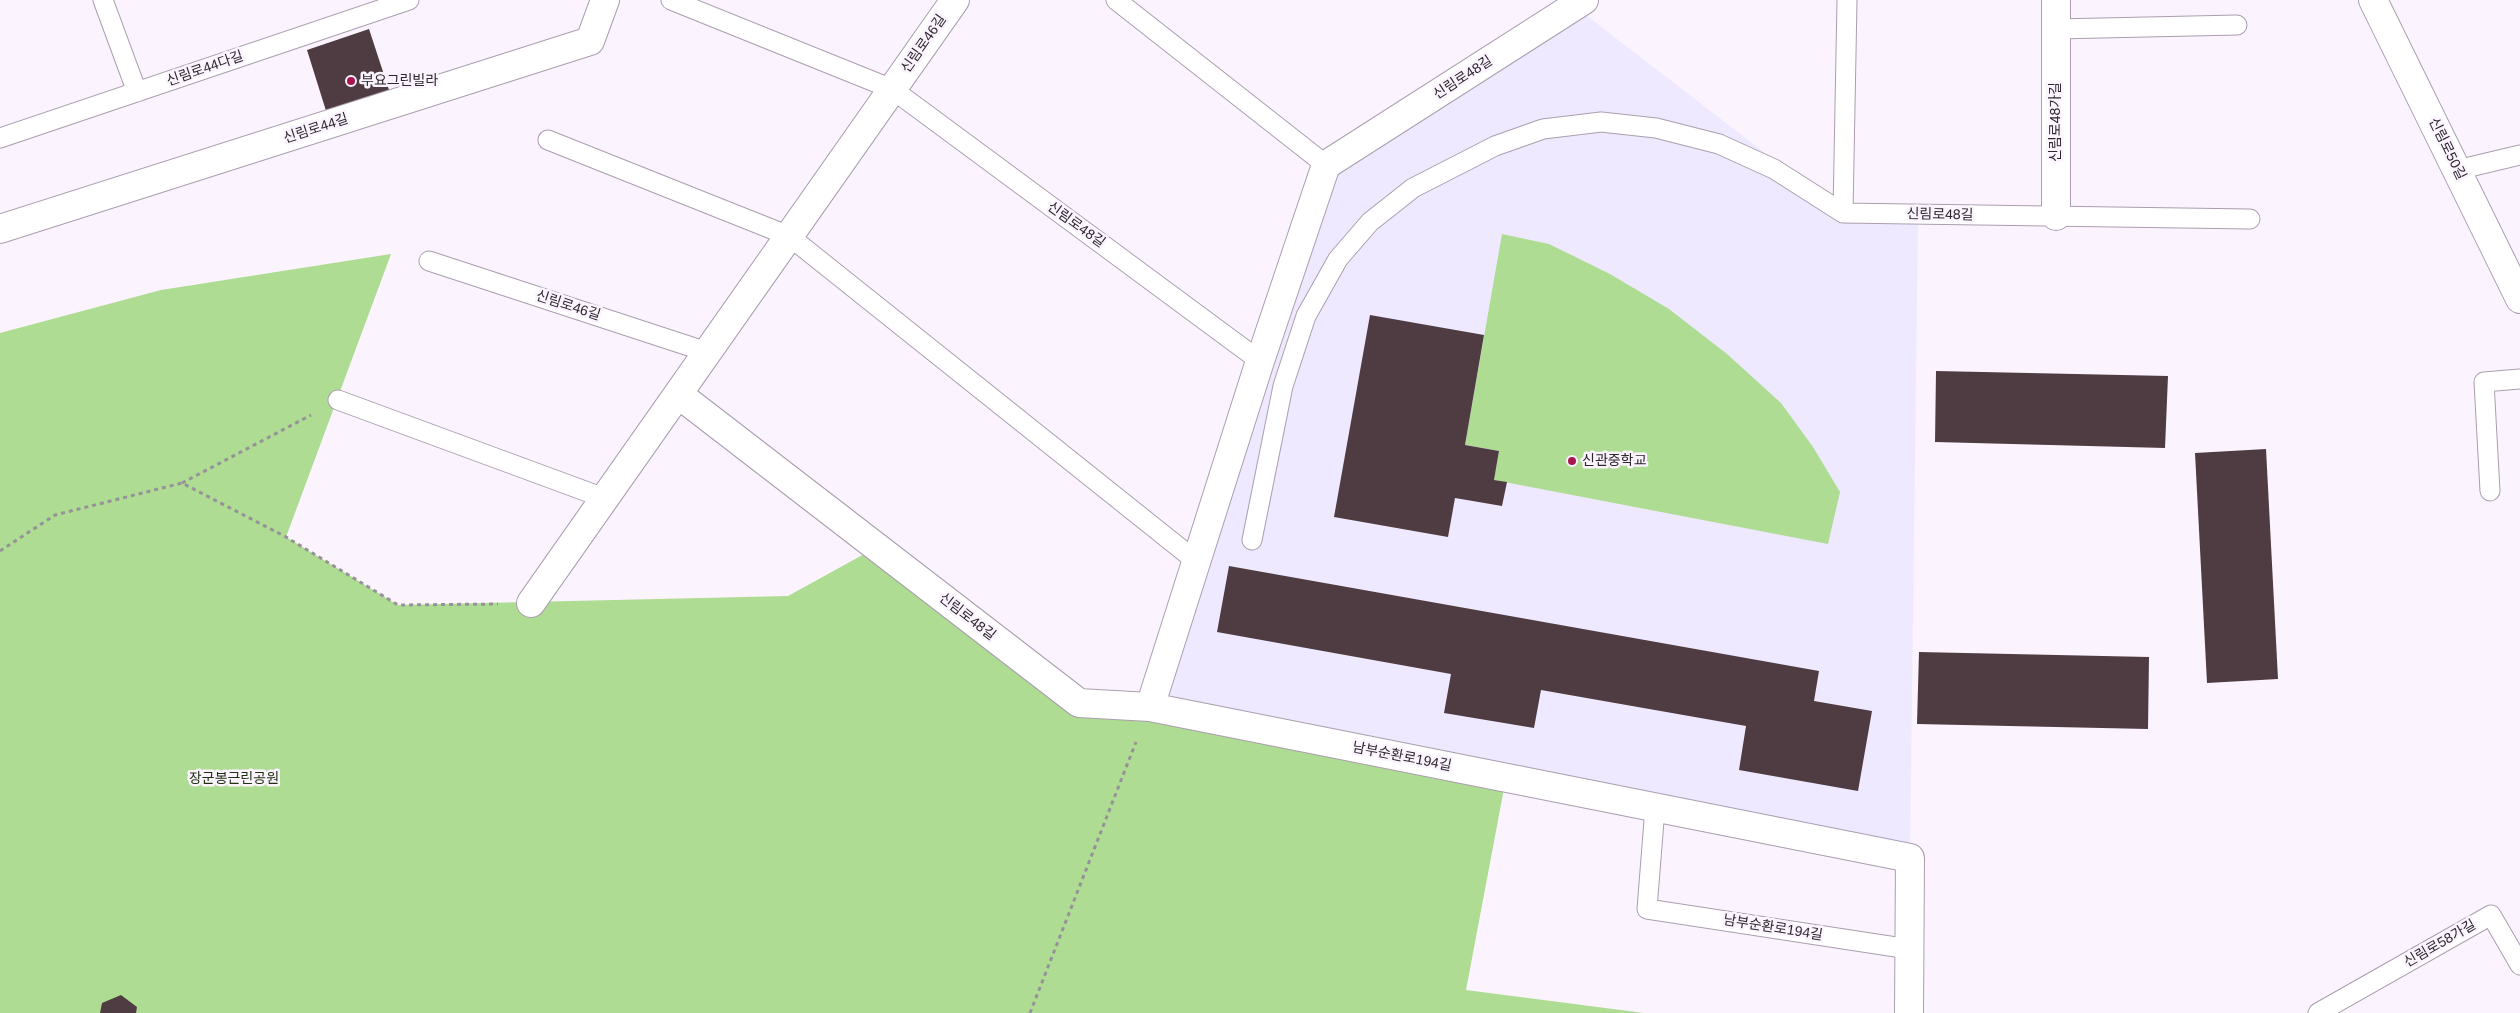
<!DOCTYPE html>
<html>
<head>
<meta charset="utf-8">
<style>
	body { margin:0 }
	canvas { display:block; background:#fbf3fe }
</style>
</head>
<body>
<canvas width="2520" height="1013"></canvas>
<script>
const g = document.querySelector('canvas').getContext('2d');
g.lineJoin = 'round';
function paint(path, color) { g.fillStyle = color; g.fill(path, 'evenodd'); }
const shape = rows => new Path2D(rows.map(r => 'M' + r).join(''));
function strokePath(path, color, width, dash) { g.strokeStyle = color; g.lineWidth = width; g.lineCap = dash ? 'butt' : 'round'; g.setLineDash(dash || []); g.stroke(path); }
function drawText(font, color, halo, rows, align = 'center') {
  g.font = font + ' Arial,"Noto Sans KR",sans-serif'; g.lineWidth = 5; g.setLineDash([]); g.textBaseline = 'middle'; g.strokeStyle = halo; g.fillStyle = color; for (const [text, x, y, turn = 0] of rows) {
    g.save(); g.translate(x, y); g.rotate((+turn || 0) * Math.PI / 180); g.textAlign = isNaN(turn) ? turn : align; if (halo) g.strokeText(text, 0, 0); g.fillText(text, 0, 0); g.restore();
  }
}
const education = shape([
	[1574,6,1843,213,1918,214,1910,858,1150,707,1326,165]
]);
const green = shape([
	[1502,234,1549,244,1610,274,1669,309,1727,354,1781,403,1813,447,1840,492,1828,544,1494,480,1499,451,1465,445],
	[391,254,286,537,398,605,788,596,877,547,1079,703,1506,778,1466,990,1644,1013,0,1013,0,333,161,290]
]);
const building = shape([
	[369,29,390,93,327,114,307,50],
	[1370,315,1484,335,1465,445,1499,451,1494,480,1507,482,1502,506,1455,498,1448,537,1334,517],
	[1936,371,2168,376,2165,448,1935,442],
	[2266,449,2278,679,2207,683,2195,453],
	[1229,566,1819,671,1814,701,1872,711,1858,791,1739,770,1746,726,1541,690,1534,728,1444,713,1451,674,1217,632],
	[1919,652,2149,657,2148,729,1917,724],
	[121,995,137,1007,136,1013,100,1013,102,1003]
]);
const path = shape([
	[182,483,311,415],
	[0,551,55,515,182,483,286,537,398,605,498,604],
	[1030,1013,1136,742]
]);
const lane = shape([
	[103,0,137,92],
	[671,0,892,89,1260,361],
	[1116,0,1326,165],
	[1847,0,1843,213,2250,219],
	[2056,29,2237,25],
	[0,138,409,0],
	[548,140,789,236,1196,561],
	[2457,170,2520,155],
	[429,261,707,352],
	[338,400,604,498],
	[2490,491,2484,382,2520,379],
	[1252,540,1283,386,1306,316,1338,259,1370,222,1413,188,1495,146,1543,129,1601,122,1656,128,1719,144,1774,169,1843,213],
	[1655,808,1647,909,1909,949],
	[2318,1013,2491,915,2520,965]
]);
const street = shape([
	[2056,0,2056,216],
	[2373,0,2520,299],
	[0,229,590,41,605,0],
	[678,394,1079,703,1150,707,1260,361,1326,165,1584,0],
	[531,603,955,0],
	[1150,707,1910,858,1909,1013]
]);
const markers = [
	[351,81,5,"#a81650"],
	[1572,461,5,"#a81650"]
];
const streetNames = [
	["신림로46길",924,44,-55],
	["신림로44다길",205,69,-19],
	["신림로48길",1463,78,-33],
	["신림로48가길",2056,122,-90],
	["신림로44길",316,129,-18],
	["신림로50길",2447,149,64],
	["신림로48길",1940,215,1],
	["신림로48길",1076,225,36],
	["신림로46길",568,306,18],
	["신림로48길",967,617,38],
	["남부순환로194길",1402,757,11],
	["남부순환로194길",1773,928,9],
	["신림로58가길",2440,944,-30]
];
const poiNames = [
	["부요그린빌라",361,81],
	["신관중학교",1582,461]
];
const parkNames = [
	["장군봉근린공원",234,779]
];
paint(education, '#eee9ff');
paint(green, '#aedc92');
paint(building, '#4f3c42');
strokePath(lane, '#ab9eaf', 21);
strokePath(street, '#ab9eaf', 30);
strokePath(path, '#979199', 3, [4, 4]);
strokePath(lane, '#fff', 19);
strokePath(street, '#fff', 28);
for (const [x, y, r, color] of markers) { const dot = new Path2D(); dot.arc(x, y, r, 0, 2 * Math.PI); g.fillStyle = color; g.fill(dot); strokePath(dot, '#fbf3fe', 2); }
drawText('14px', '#2c272d', '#fbf3fe', streetNames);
drawText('14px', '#2c272d', '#fbf3fe', poiNames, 'left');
drawText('14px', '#1d310f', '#fbf3fe', parkNames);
</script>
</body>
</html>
